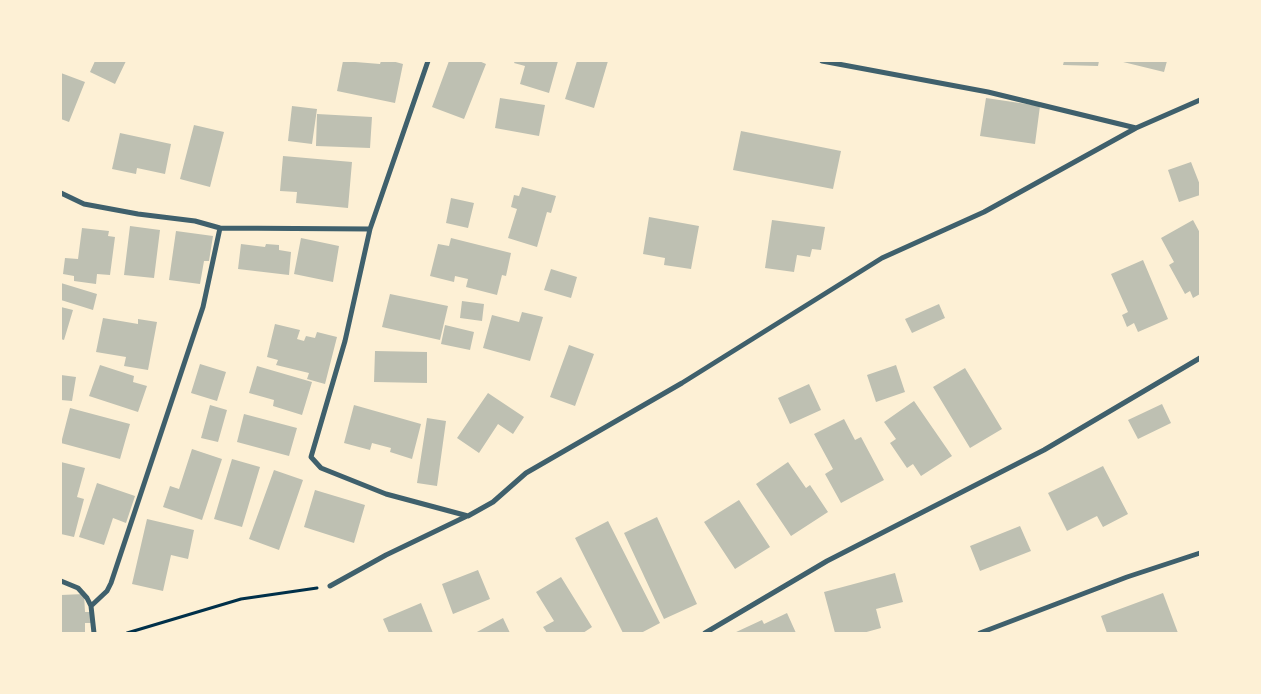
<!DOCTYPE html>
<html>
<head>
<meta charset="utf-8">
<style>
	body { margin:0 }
	#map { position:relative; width:1261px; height:694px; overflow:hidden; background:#fdf0d5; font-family:Mulish,sans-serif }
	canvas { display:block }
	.frame { position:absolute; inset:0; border:62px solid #fdf0d5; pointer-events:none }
</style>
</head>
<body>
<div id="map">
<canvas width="1261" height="694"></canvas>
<div class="frame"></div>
</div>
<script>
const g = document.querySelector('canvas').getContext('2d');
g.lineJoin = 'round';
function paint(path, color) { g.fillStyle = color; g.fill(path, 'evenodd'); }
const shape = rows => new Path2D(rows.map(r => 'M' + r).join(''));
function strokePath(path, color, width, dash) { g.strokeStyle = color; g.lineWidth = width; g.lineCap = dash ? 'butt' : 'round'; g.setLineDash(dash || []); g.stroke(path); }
const building = shape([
	[95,61,126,61,115,84,90,72],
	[343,61,380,64,381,61,392,61,403,64,395,103,337,91],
	[449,61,479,61,486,64,464,119,432,107],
	[515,61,558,61,549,93,520,84,525,66,514,63],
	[577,61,608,61,594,108,565,99],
	[1064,61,1099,61,1098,66,1063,65],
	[1119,61,1167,61,1164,72],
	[61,73,85,82,69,122,61,119],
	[500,98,545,105,539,136,495,128],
	[986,98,1040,106,1035,144,980,136],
	[292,106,317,109,312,144,288,141],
	[317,114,372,117,370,148,316,146],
	[194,125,224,132,210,187,180,179],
	[741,131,841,151,833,189,733,170],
	[120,133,171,144,165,174,137,168,136,174,112,169],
	[283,156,352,162,348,208,296,203,297,192,280,191],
	[1191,162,1200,185,1200,195,1179,202,1168,170],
	[522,187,556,196,551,213,547,212,537,247,508,238,517,209,511,207,514,195,519,196],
	[451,198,474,203,468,228,446,223],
	[649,217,699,226,691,269,664,265,665,258,643,254],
	[772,220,825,227,821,250,812,249,810,257,797,255,794,272,765,268],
	[1193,220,1200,233,1200,294,1193,298,1190,291,1185,294,1169,265,1174,262,1161,238],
	[130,226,160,230,154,278,124,275],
	[82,228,109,231,108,236,115,237,110,275,97,274,96,284,74,281,74,276,63,274,65,258,78,259],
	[176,231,213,236,209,261,204,261,200,284,169,280],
	[301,238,339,246,333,282,294,274],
	[451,238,511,253,506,276,502,275,497,295,466,287,468,279,455,276,454,282,430,276,438,244,449,246],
	[241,244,265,247,266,244,279,245,279,250,291,252,289,275,238,269],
	[1143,260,1168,319,1138,332,1134,323,1127,327,1122,315,1128,312,1111,274],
	[551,269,577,277,571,298,544,290],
	[61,283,97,294,93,310,61,300],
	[390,294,448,306,440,340,382,327],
	[462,301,484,304,482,321,460,318],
	[939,304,945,318,912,333,905,319],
	[61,307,73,310,64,340,61,339],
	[522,312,543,317,530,361,483,348,492,315,519,322],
	[103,318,138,324,138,319,157,322,148,370,124,366,126,357,96,352],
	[275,324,300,330,297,339,304,341,306,336,315,338,317,332,337,337,325,384,307,379,309,373,276,365,278,360,267,357],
	[445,325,474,332,470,350,441,344],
	[569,345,594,354,575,406,550,397],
	[375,351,427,352,427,383,374,382],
	[200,364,226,372,217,401,191,393],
	[100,365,134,376,133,382,147,386,138,412,89,396],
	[896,365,905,392,876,402,867,375],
	[257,366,312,382,302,415,273,406,274,400,249,393],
	[965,368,1002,429,970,448,933,387],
	[61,375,76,377,72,401,61,400],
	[809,384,821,410,790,424,778,398],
	[488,393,524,417,513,434,498,424,479,453,457,438],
	[914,401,952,456,921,476,913,464,907,468,890,443,896,439,884,422],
	[1162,404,1171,423,1138,439,1128,420],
	[210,405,227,410,218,442,201,438],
	[354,405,421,424,412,459,390,452,391,448,372,443,370,450,344,443],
	[70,408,130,424,120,459,61,443],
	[244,414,297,428,289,456,237,442],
	[427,418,446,421,437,486,417,483],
	[844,419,855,440,861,437,884,480,841,503,825,474,833,469,814,434],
	[192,449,222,459,202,520,163,507,170,486,179,489],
	[232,459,260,467,242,527,214,519],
	[61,462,85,468,77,497,84,499,74,537,61,534],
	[788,462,806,488,810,485,828,512,791,536,756,484],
	[1103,466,1128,514,1103,527,1097,516,1067,531,1048,493],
	[274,470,303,480,279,550,249,539],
	[97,483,135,496,126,523,113,518,104,545,79,537],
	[315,490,365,505,354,543,304,527],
	[739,500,770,547,735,569,704,522],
	[657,517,697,604,664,619,624,533],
	[147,519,194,530,188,559,171,555,163,591,132,584],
	[608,521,660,623,641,633,623,633,575,538],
	[1020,526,1031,551,980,571,970,546],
	[478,570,490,599,453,614,442,584],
	[895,573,903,602,876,609,881,628,863,633,835,633,824,592],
	[561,577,592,627,583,633,547,633,543,627,554,621,536,592],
	[1163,593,1178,633,1107,633,1101,616],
	[84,594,85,612,93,612,93,623,85,623,85,633,61,633,61,595],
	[421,603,433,633,389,633,383,619],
	[787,613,796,633,734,633,762,620,764,624],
	[503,618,510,633,475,633]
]);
const path = shape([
	[127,633,241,599,317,588]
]);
const minor = shape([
	[822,61,988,92,1136,128],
	[61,193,84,204,138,214,195,221,220,228,370,229,428,61],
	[370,229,345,341,311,457,321,468,386,494,468,516,493,502,526,473,682,383,882,258,984,212,1136,128,1200,100],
	[61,581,78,588,87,598,91,606,94,633],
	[330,586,386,555,467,516],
	[91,606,107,591,111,583,203,307,220,228],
	[705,633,827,561,1044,450,1200,358],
	[980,633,1127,577,1200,553]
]);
paint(building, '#bec0b2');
strokePath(path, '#003049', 3);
strokePath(minor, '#3f606c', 5);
</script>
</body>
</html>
